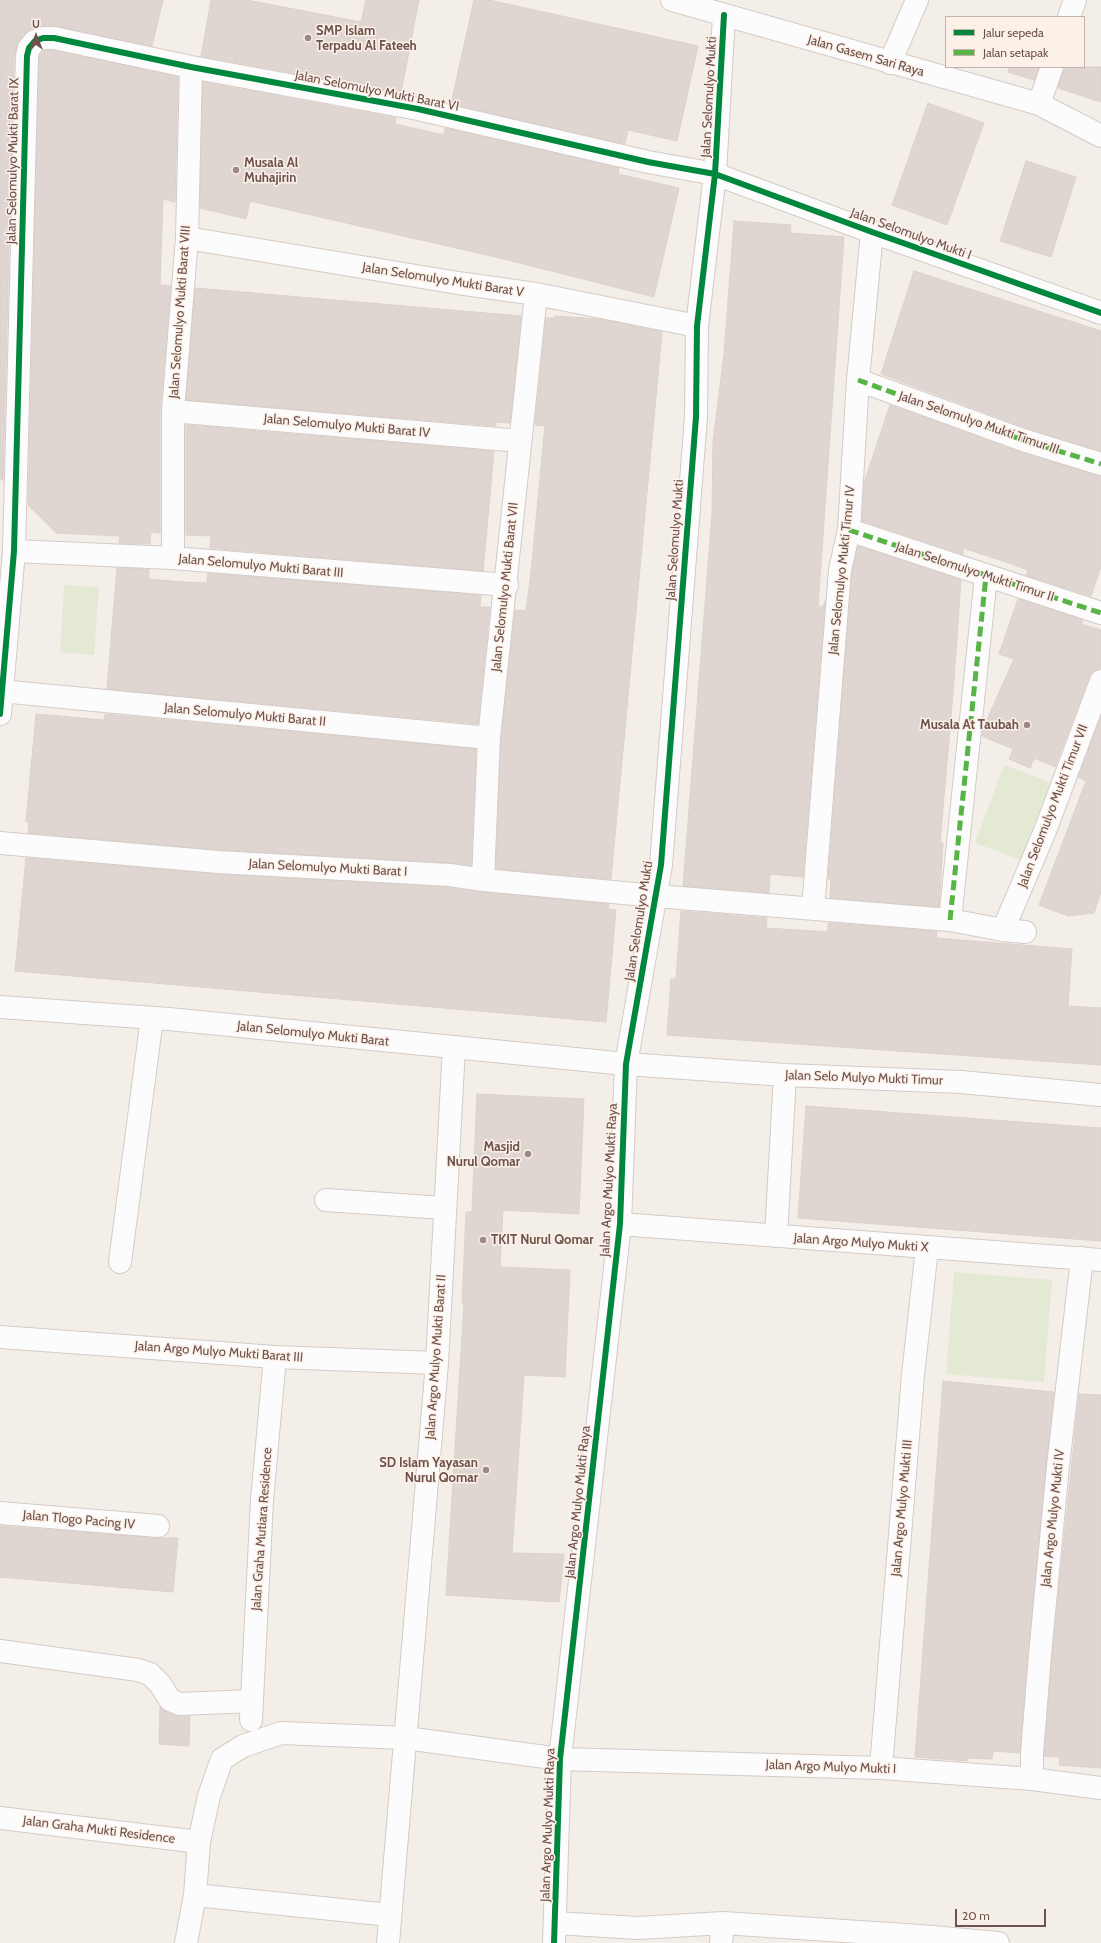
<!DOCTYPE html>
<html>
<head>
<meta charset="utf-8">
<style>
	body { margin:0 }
	#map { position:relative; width:1101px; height:1943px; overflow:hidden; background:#f4eee8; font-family:Cabin,sans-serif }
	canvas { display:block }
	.legend { position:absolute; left:945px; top:16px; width:140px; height:52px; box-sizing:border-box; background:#fcf1e9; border:1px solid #c3b1aa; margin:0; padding:5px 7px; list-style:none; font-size:12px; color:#6e524c }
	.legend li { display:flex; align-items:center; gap:8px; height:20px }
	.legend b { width:20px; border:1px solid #c3b1aa }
	.north { position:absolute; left:16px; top:16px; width:40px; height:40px; -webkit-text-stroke:3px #fcf1e9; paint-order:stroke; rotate:0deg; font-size:11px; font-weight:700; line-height:16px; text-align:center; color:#6e524c }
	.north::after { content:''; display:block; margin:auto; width:14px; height:18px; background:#6e524c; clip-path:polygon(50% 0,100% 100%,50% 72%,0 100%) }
	.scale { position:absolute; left:955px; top:1909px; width:91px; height:18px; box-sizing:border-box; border:2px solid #6e524c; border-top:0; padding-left:5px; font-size:12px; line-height:14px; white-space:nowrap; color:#6e524c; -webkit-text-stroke:3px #fcf1e9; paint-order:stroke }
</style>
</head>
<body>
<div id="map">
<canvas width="1101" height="1943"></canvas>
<ul class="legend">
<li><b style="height:5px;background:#00873e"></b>Jalur sepeda</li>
<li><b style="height:5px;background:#59b447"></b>Jalan setapak</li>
</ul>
<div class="north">U</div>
<div class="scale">20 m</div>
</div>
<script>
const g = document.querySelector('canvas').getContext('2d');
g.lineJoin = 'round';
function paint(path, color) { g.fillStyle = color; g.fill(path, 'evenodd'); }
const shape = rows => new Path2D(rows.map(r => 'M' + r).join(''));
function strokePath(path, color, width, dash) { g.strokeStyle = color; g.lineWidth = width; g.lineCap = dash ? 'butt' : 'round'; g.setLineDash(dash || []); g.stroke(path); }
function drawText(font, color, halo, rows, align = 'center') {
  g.font = font + ' Cabin,sans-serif'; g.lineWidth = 3; g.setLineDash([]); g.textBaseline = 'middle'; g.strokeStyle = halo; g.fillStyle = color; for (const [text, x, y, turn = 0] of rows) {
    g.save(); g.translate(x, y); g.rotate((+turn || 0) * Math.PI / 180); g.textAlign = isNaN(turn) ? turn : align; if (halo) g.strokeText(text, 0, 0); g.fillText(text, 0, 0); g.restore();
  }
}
const green = shape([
	[64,585,99,587,94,655,60,652],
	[1004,765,1050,782,1021,860,975,843],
	[954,1272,1052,1280,1044,1382,946,1374]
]);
const building = shape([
	[0,0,163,0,152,46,54,26,43,26,30,29,26,33,17,45,14,56,3,481,0,478,0,0],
	[211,0,247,0,361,22,366,0,419,0,401,93,201,56,211,0],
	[474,0,489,0,698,46,677,141,628,130,625,144,451,104,474,0],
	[45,50,53,50,178,77,175,202,163,199,160,285,171,286,160,411,160,533,151,532,150,544,119,543,120,536,56,533,28,505,39,58,40,54,45,50],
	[1009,67,1039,67,1034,80,1008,72,1009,67],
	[1064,67,1101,67,1101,102,1058,88,1064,67],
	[203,82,396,118,395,124,444,135,445,128,619,168,618,174,679,188,654,297,504,259,250,201,246,219,200,208,203,82],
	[928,103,984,123,947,225,892,205,928,103],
	[1026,161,1076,177,1051,257,1000,241,1026,161],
	[734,221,791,225,790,233,844,237,818,606,823,607,825,601,803,877,770,874,769,893,683,886,712,514,713,442,724,354,734,221],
	[914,271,1101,331,1101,451,1027,428,881,374,914,271],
	[195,288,521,316,510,423,496,422,496,426,186,400,195,288],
	[555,316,600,319,662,332,611,879,496,869,501,739,515,610,526,611,531,572,545,426,535,425,546,318,555,318,555,316],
	[890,405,1019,452,1101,476,1101,566,1091,596,1026,575,1028,570,1006,562,963,548,963,554,862,521,864,483,890,405],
	[186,425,494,451,483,571,210,548,211,536,186,535,186,425],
	[858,546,961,580,953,694,940,842,943,843,939,907,830,898,831,879,828,879,852,572,858,546],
	[117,568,149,569,149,579,184,582,207,583,208,573,481,595,480,607,490,607,478,724,107,689,117,568],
	[1018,599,1083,620,1082,624,1101,630,1101,669,1093,671,1089,677,1055,767,1034,758,1030,768,1009,759,1013,749,982,736,982,731,1014,659,999,654,1018,599],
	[36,714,104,720,105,714,476,749,471,866,451,863,219,850,28,833,29,822,26,822,36,714],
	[1101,717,1101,892,1094,913,1068,916,1039,905,1086,781,1078,777,1101,717],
	[26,858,217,874,449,887,482,892,609,904,608,909,616,910,606,1022,15,971,26,858],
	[681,911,767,918,766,928,828,932,828,923,937,931,936,938,1072,949,1068,1006,1101,1008,1101,1065,667,1035,671,979,676,979,681,911],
	[477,1094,584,1099,579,1214,503,1210,500,1267,570,1270,565,1377,524,1375,512,1553,564,1554,559,1602,446,1595,464,1303,462,1303,466,1212,472,1212,477,1094],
	[806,1106,1101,1128,1101,1241,798,1218,806,1106],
	[943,1381,1054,1392,1046,1465,1020,1753,993,1751,992,1759,968,1758,967,1761,915,1757,943,1381],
	[1079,1394,1101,1395,1101,1768,1059,1765,1060,1757,1044,1756,1052,1656,1079,1394],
	[0,1526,157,1538,178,1538,173,1592,0,1577,0,1526],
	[160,1708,175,1716,190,1716,189,1746,159,1744,160,1708]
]);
const street = shape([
	[672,0,1039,104,1101,136],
	[1069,17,1075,0],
	[890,63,917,0],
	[1039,104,1052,67],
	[187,238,458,283,536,294,697,326],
	[858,380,1023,440,1101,464],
	[173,411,520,441],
	[849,530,1101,613],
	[14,551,173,558,507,585],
	[173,558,173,411,187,238,191,67],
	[1,691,489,738],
	[0,714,14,551,27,56,29,48,35,41,43,38,54,38,191,67,418,109,648,162,715,174,872,232,1101,313],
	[0,843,218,862,450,875,483,880,656,896,950,920,1003,930,1025,932],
	[483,880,489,738,536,294],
	[813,909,840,570,849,530,858,380,872,232],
	[950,920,986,576],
	[1003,930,1045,831,1101,681],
	[0,1007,169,1019,626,1064,785,1075,961,1082,1101,1095],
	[326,1200,444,1208],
	[620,1224,1101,1260],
	[776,1236,785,1075],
	[120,1262,152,1018],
	[0,1337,275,1357,437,1363],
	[0,1513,158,1526],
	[0,1651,138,1670,150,1674,160,1684,170,1700,180,1704,252,1701],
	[251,1720,262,1500,275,1357],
	[881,1768,913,1375,927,1248],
	[1032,1779,1032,1753,1040,1655,1058,1466,1082,1258],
	[0,1818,199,1842],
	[195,1895,390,1915],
	[556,1923,638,1928,723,1923,920,1936,998,1943],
	[186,1943,195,1895,199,1842,209,1796,222,1759,243,1746,281,1733,406,1738,560,1759,881,1768,1032,1779,1101,1788],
	[388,1943,437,1363,454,1047],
	[554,1943,560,1759,620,1224,626,1064,661,865,696,417,697,326,715,174,724,15],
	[721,1943,723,1923]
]);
const quiet = shape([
	[858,380,1023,440,1101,464],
	[849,530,1101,613],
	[950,920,986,576]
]);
const cycleway = shape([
	[0,714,14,551,27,56,29,48,35,41,43,38,54,38,191,67,418,109,648,162,715,174,872,232,1101,313],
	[554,1943,560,1759,620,1224,626,1064,661,865,696,417,697,326,715,174,724,15]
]);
const markers = [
	[308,38,4,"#9d8983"],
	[236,170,4,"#9d8983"],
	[1027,725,4,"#9d8983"],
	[528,1154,4,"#9d8983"],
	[483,1240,4,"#9d8983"],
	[486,1470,4,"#9d8983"]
];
const poiNames = [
	["SMP Islam",316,31],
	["Terpadu Al Fateeh",316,46],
	["Musala Al",244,163],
	["Muhajirin",244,178],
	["Musala At Taubah",1019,725,"right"],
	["Masjid",520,1147,"right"],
	["Nurul Qomar",520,1162,"right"],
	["TKIT Nurul Qomar",491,1240],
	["SD Islam Yayasan",478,1463,"right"],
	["Nurul Qomar",478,1478,"right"]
];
const streetNames = [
	["Jalan Gasem Sari Raya",866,56,16],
	["Jalan Selomulyo Mukti Barat VI",377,91,11],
	["Jalan Selomulyo Mukti",709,97,-87],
	["Jalan Selomulyo Mukti Barat IX",13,161,-89],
	["Jalan Selomulyo Mukti I",911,234,20],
	["Jalan Selomulyo Mukti Barat V",443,280,9],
	["Jalan Selomulyo Mukti Barat VIII",180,312,-86],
	["Jalan Selomulyo Mukti Timur III",979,423,19],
	["Jalan Selomulyo Mukti Barat IV",347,426,5],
	["Jalan Selomulyo Mukti",675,540,-86],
	["Jalan Selomulyo Mukti Barat III",261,566,5],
	["Jalan Selomulyo Mukti Timur IV",842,570,-84],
	["Jalan Selomulyo Mukti Timur II",975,572,18],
	["Jalan Selomulyo Mukti Barat VII",505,587,-84],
	["Jalan Selomulyo Mukti Barat II",245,715,5],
	["Jalan Selomulyo Mukti Timur VII",1053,806,-69],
	["Jalan Selomulyo Mukti Barat I",328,868,3],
	["Jalan Selomulyo Mukti",639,921,-81],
	["Jalan Selomulyo Mukti Barat",313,1034,6],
	["Jalan Selo Mulyo Mukti Timur",864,1078,2],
	["Jalan Argo Mulyo Mukti Raya",609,1180,-87],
	["Jalan Argo Mulyo Mukti X",861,1243,4],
	["Jalan Argo Mulyo Mukti Barat III",219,1352,4],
	["Jalan Argo Mulyo Mukti Barat II",436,1357,-86],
	["Jalan Argo Mulyo Mukti Raya",578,1502,-84],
	["Jalan Argo Mulyo Mukti III",902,1508,-85],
	["Jalan Argo Mulyo Mukti IV",1053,1518,-84],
	["Jalan Tlogo Pacing IV",79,1520,5],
	["Jalan Graha Mutiara Residence",262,1529,-86],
	["Jalan Argo Mulyo Mukti I",831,1767,2],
	["Jalan Argo Mulyo Mukti Raya",548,1825,-88],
	["Jalan Graha Mukti Residence",99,1830,7]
];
paint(green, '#e4e9d4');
paint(building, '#e0d6d1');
strokePath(building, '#dcd0cb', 1);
strokePath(street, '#d3cbc6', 24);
strokePath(street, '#fdfcfc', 22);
strokePath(quiet, '#59b447', 5, [10, 5]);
strokePath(cycleway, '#00873e', 6);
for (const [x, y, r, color] of markers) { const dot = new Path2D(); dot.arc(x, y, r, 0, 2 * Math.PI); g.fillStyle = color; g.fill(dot); strokePath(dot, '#fcf1e9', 1.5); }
drawText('bold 13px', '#6e524c', '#fcf1e9', poiNames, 'left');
drawText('13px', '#6e524c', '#fcf1e9', streetNames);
</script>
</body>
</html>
